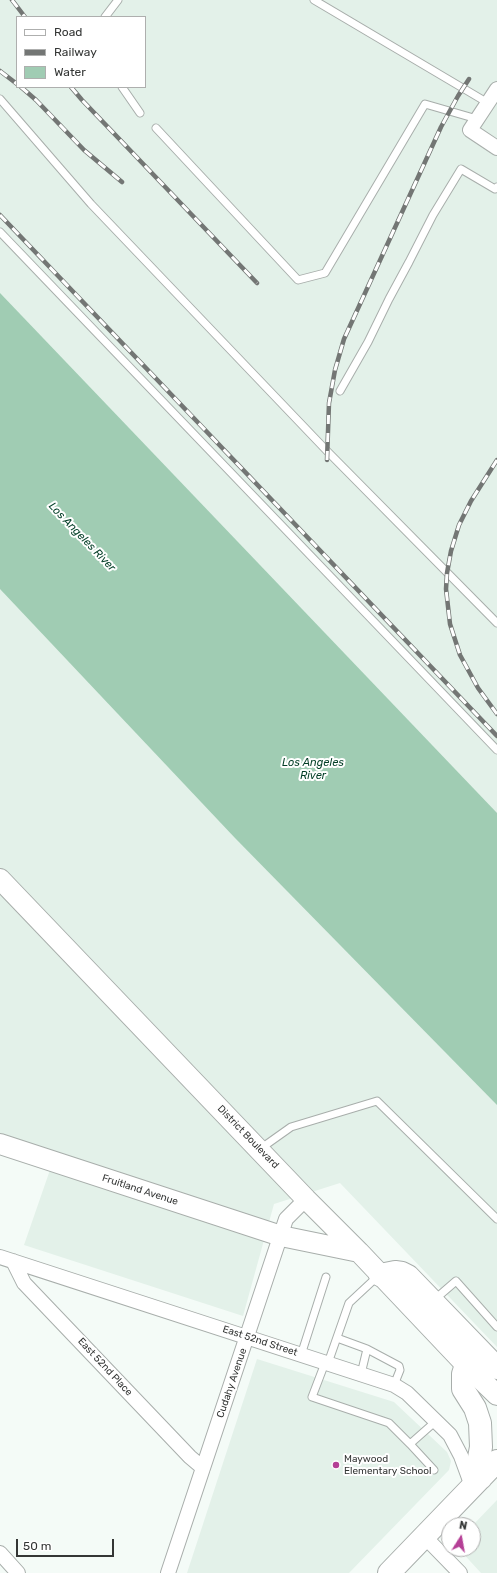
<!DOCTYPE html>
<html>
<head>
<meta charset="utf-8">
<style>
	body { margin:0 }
	#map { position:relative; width:497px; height:1573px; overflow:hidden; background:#f4fbf7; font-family:Rubik,sans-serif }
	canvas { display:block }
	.legend { position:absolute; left:16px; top:16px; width:130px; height:72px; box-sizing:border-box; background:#fff; border:1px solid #aeafae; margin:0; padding:5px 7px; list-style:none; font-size:12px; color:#343635 }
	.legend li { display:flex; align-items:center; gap:8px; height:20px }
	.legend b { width:20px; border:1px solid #aeafae }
	.north { position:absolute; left:441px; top:1517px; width:40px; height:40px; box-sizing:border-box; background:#fff; border:1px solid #aeafae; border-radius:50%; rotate:11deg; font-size:11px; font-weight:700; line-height:16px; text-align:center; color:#343635 }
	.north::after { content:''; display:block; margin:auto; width:14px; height:18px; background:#b53f96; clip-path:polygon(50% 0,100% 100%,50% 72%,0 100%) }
	.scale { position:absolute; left:16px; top:1539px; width:98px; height:18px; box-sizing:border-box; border:2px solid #343635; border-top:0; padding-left:5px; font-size:12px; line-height:14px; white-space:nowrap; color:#343635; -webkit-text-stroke:3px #fff; paint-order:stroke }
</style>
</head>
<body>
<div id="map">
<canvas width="497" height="1573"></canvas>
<ul class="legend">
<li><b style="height:5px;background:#fff"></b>Road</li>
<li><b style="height:5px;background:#737674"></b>Railway</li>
<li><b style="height:11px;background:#a0ccb3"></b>Water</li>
</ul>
<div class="north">N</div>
<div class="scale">50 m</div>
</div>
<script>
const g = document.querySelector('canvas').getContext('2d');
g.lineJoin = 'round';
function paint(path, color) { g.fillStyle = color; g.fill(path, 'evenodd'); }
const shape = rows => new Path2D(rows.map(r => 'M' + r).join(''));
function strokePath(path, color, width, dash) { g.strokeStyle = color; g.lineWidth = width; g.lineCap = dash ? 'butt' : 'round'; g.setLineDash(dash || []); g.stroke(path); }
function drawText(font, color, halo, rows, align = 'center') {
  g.font = font + ' Rubik,sans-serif'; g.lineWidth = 4; g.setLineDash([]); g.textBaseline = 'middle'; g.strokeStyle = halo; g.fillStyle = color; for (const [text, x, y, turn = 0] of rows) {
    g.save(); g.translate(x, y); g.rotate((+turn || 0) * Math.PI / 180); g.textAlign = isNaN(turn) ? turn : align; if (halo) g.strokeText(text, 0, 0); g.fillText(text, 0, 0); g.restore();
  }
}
const built = shape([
	[0,0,497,0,497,1347,340,1183,274,1204,243,1316,24,1245,51,1167,0,1150],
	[17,17,145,17,145,87,17,87],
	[257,1359,394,1402,447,1452,451,1461,449,1470,349,1573,187,1573],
	[497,1500,497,1573,481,1573,459,1549,473,1549,473,1525]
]);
const water = shape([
	[0,293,497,813,497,1105,235,838,0,589]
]);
const lane = shape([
	[314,0,488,103],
	[105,17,118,0],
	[122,87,140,113],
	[0,99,91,204,327,451,497,623],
	[156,128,298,280,325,273,425,104,477,119],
	[0,232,497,750],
	[340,391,368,342,389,299,409,262,433,215,461,169,495,189,497,187],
	[260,1149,291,1127,377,1101,497,1219],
	[434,1300,456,1281,497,1327],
	[337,1338,367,1349,361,1374],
	[367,1349,399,1366,400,1370,394,1385],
	[301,1355,326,1277],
	[325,1363,312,1397,389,1423,410,1444],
	[328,1363,349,1303,378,1276],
	[434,1470,410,1444,436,1421]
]);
const street = shape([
	[497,89,470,130,497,148],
	[0,1257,394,1385,407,1393,450,1435,461,1456,472,1486],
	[13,1261,24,1283,190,1457,203,1468],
	[424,1536,460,1573],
	[0,1553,18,1573],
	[168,1573,286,1219,306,1199]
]);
const secondary = shape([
	[0,879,306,1199,359,1252,466,1365,497,1395],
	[0,1144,281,1236,359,1252]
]);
const primary = shape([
	[380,1275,395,1272,402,1273,408,1276,497,1368],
	[466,1365,463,1374,463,1389,475,1408,480,1423,481,1447,479,1458,481,1478],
	[389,1573,497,1461]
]);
const rail = shape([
	[12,0,25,17],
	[0,71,17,84],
	[21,87,36,100,84,150,122,182],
	[71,87,82,100,257,283],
	[0,215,497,736],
	[327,460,329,403,335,370,344,339,441,127,458,96,469,79],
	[497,460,471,501,459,525,451,551,447,573,446,589,450,624,460,655,478,688,497,714]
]);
const markers = [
	[336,1465,4,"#b53f96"]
];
const streetNames = [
	["District Boulevard",248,1137,46],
	["Fruitland Avenue",140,1190,18],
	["East 52nd Street",260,1341,18],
	["East 52nd Place",105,1367,47],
	["Cudahy Avenue",232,1383,-71]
];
const poiNames = [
	["Maywood",344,1459],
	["Elementary School",344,1471]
];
const waterNames = [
	["Los Angeles River",82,537,46],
	["Los Angeles",313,763],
	["River",313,776]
];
paint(built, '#e3f1e9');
paint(water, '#a0ccb3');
strokePath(lane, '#a8aeab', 9);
strokePath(street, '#a8aeab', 16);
strokePath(secondary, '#a8aeab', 22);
strokePath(primary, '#a8aeab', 24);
strokePath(lane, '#fff', 7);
strokePath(street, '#fff', 14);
strokePath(secondary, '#fff', 20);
strokePath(primary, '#fff', 22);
strokePath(rail, '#737674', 4.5);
strokePath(rail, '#fff', 3, [9]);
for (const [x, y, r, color] of markers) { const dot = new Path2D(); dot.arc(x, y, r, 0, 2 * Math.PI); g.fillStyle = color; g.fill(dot); strokePath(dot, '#fff', 1.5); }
drawText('10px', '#343635', '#fff', streetNames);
drawText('10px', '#343635', '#fff', poiNames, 'left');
drawText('italic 11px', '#013d25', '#fff', waterNames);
</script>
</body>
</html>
